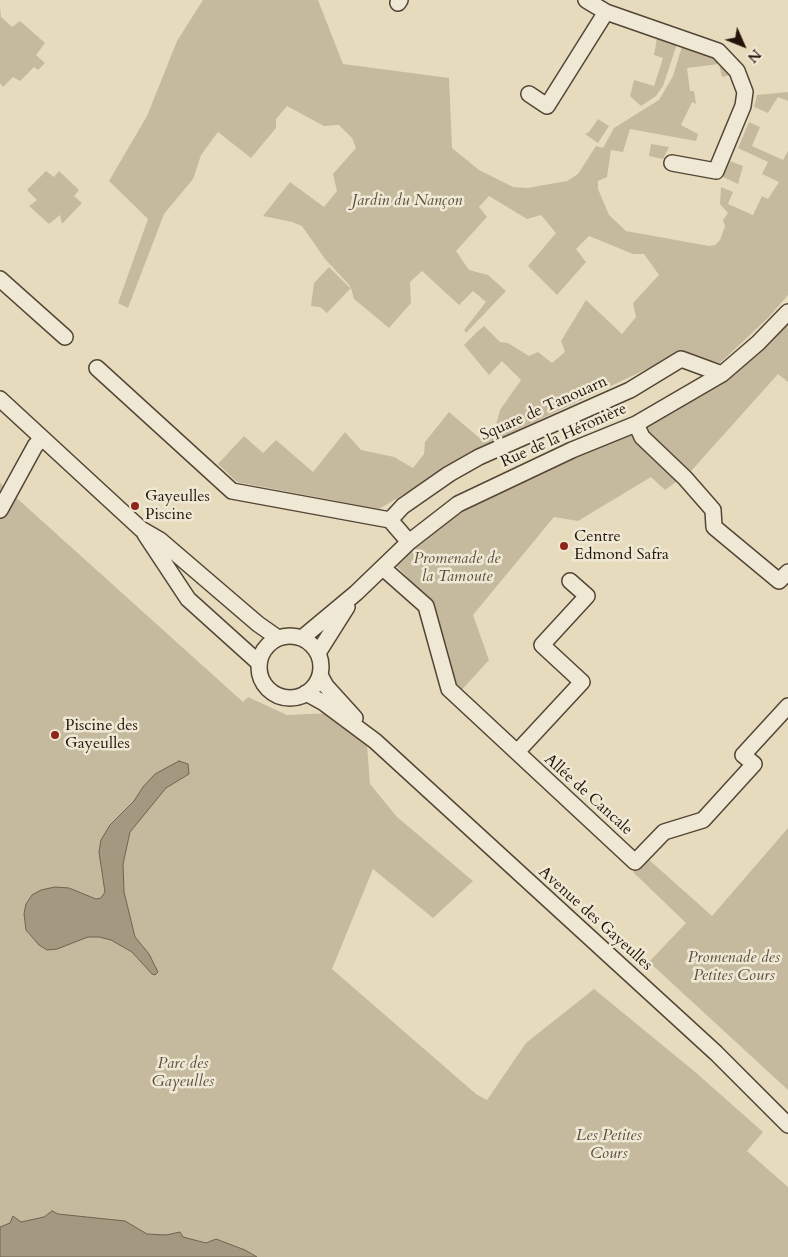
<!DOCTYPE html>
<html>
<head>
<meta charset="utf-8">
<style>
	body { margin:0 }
	#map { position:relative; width:788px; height:1257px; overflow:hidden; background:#e6dcbd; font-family:Cardo,serif }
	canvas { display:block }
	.north { position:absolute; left:718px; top:20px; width:50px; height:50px; -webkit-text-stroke:4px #efe8d4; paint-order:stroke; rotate:134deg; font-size:14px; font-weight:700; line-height:20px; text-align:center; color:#241309 }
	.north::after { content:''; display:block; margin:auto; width:18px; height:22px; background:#241309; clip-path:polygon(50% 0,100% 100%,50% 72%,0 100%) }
</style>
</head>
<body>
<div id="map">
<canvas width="788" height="1257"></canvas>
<div class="north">N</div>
</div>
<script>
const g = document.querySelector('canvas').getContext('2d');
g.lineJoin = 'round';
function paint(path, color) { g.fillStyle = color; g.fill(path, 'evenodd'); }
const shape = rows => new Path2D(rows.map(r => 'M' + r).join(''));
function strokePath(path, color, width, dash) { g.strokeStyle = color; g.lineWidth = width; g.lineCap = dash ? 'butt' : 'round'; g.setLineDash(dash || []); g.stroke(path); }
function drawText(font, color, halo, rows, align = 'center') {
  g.font = font + ' Cardo,serif'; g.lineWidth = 5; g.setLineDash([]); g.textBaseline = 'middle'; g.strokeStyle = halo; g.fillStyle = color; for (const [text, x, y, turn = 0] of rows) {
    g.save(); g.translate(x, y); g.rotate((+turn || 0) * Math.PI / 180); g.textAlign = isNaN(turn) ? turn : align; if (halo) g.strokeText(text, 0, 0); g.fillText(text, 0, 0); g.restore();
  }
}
const green = shape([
	[203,0,318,0,343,64,449,78,452,148,479,170,513,187,527,188,567,181,578,174,596,146,603,148,614,128,659,100,673,76,682,46,713,56,730,75,722,77,719,64,687,68,690,91,694,91,696,104,692,102,681,125,698,134,696,141,630,129,623,152,611,150,607,177,598,181,598,189,609,215,626,231,709,246,715,245,720,240,725,226,723,220,728,213,720,204,721,187,733,192,728,204,753,215,762,196,768,199,779,182,762,174,768,162,738,148,749,122,760,127,752,146,783,160,788,151,788,295,769,317,720,363,677,351,651,367,486,445,379,509,237,482,218,464,244,436,263,453,276,440,313,472,345,432,361,450,394,457,413,468,424,454,425,442,449,412,483,441,494,432,500,410,521,380,502,361,489,375,464,345,476,333,484,326,500,342,508,343,529,356,538,352,552,363,565,352,561,341,586,300,622,334,636,317,633,303,659,275,644,254,633,254,589,236,576,249,586,262,557,295,528,266,556,233,541,215,527,219,489,196,479,207,487,217,456,251,469,270,488,275,506,291,466,333,464,330,486,302,473,291,459,305,422,271,410,282,411,303,389,328,354,299,351,288,327,313,320,307,311,306,314,283,329,267,350,288,350,286,325,259,302,226,292,222,263,216,290,182,324,207,337,191,333,174,356,148,352,138,339,125,324,126,287,106,276,119,276,128,251,158,218,132,201,155,193,179,164,214,128,308,118,303,148,219,109,181,147,116,177,41],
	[0,6,1,17,12,27,20,21,45,43,36,55,45,63,38,70,34,67,20,81,13,77,3,87,0,83],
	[657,38,677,44,663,86,656,96,641,106,630,96,634,80,654,86,663,58,654,55],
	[788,92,788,101,778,97,768,113,754,107,757,95],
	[598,119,609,126,598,143,585,134,589,132],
	[651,144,669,147,663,159,649,156],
	[730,161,743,166,738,184,723,177],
	[46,171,54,177,59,171,79,190,74,196,82,203,62,224,60,215,49,224,29,206,37,200,27,190],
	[788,321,788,382,778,374,692,470,665,490,651,477,578,521,554,517,473,615,489,660,459,693,429,601,395,564,461,509,652,422],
	[0,483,243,702,248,697,287,715,333,713,367,745,370,784,397,817,473,881,433,918,373,869,332,969,476,1094,487,1100,526,1043,594,989,694,1071,763,1132,747,1151,788,1187,788,1257,0,1257],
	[788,828,788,1090,649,962,686,923,633,872,647,858,712,916]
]);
const water = shape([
	[179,761,188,764,189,774,166,788,130,832,123,864,124,892,135,937,149,954,158,972,155,975,152,974,132,952,111,940,99,937,88,937,57,949,47,950,39,945,26,930,24,914,26,904,32,895,41,890,55,887,69,888,96,899,101,898,105,892,99,852,101,840,110,825,134,801,143,787,155,774,179,761],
	[52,1211,58,1214,125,1221,147,1234,166,1235,180,1232,183,1237,206,1243,216,1239,245,1250,257,1257,0,1257,0,1227,10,1223,13,1216,21,1222,44,1217,52,1211]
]);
const minor = shape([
	[586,0,606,12,718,51,737,71,745,92,743,106,716,171,672,163],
	[398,3,400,0],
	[529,94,547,106,606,12],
	[0,279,65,337],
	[97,368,232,491,390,520,409,542],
	[0,399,141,529,160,540,258,624,278,638],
	[636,424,642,437,685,478,713,510,714,527,779,581,788,572],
	[0,510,35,446,42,438],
	[390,520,403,506,449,474,479,457,630,390,681,359,722,374],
	[145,534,188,599,259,663],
	[383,568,426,606,449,689,635,862,664,832,703,820,754,764,743,755,788,706],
	'259 667a31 31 0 1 1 62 0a31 31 0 1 1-62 0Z',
	[302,638,356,593,409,542,458,504,572,450,636,424,722,374,758,343,788,312],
	[318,653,347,607],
	[320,675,326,686,355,718],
	[306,693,324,703,375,741,716,1053,788,1125],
	[517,752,582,682,542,645,587,596,570,581]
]);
const markers = [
	[135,506,5,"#8f2418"],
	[564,546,5,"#8f2418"],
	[55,735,5,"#8f2418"]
];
const parkNames = [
	["Jardin du Nançon",407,201],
	["Promenade de",457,559],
	["la Tamoute",457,577],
	["Promenade des",734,958],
	["Petites Cours",734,976],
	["Parc des",183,1064],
	["Gayeulles",183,1082],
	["Les Petites",609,1136],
	["Cours",609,1154]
];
const streetNames = [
	["Square de Tanouarn",544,409,-24],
	["Rue de la Héronière",564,436,-24],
	["Allée de Cancale",588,795,42],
	["Avenue des Gayeulles",595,919,42]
];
const poiNames = [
	["Gayeulles",145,497],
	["Piscine",145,515],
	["Centre",574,537],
	["Edmond Safra",574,555],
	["Piscine des",65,726],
	["Gayeulles",65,744]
];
paint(green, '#c5ba9e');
paint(water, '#a49880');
strokePath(water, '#716350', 1);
strokePath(minor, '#544536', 18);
strokePath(minor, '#efe8d4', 15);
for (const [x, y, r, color] of markers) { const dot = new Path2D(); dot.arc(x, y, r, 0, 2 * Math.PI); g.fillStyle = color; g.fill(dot); strokePath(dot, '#efe8d4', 2); }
drawText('italic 16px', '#5c4d3d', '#efe8d4', parkNames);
drawText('16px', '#241309', '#efe8d4', streetNames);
drawText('16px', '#241309', '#efe8d4', poiNames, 'left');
</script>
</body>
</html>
